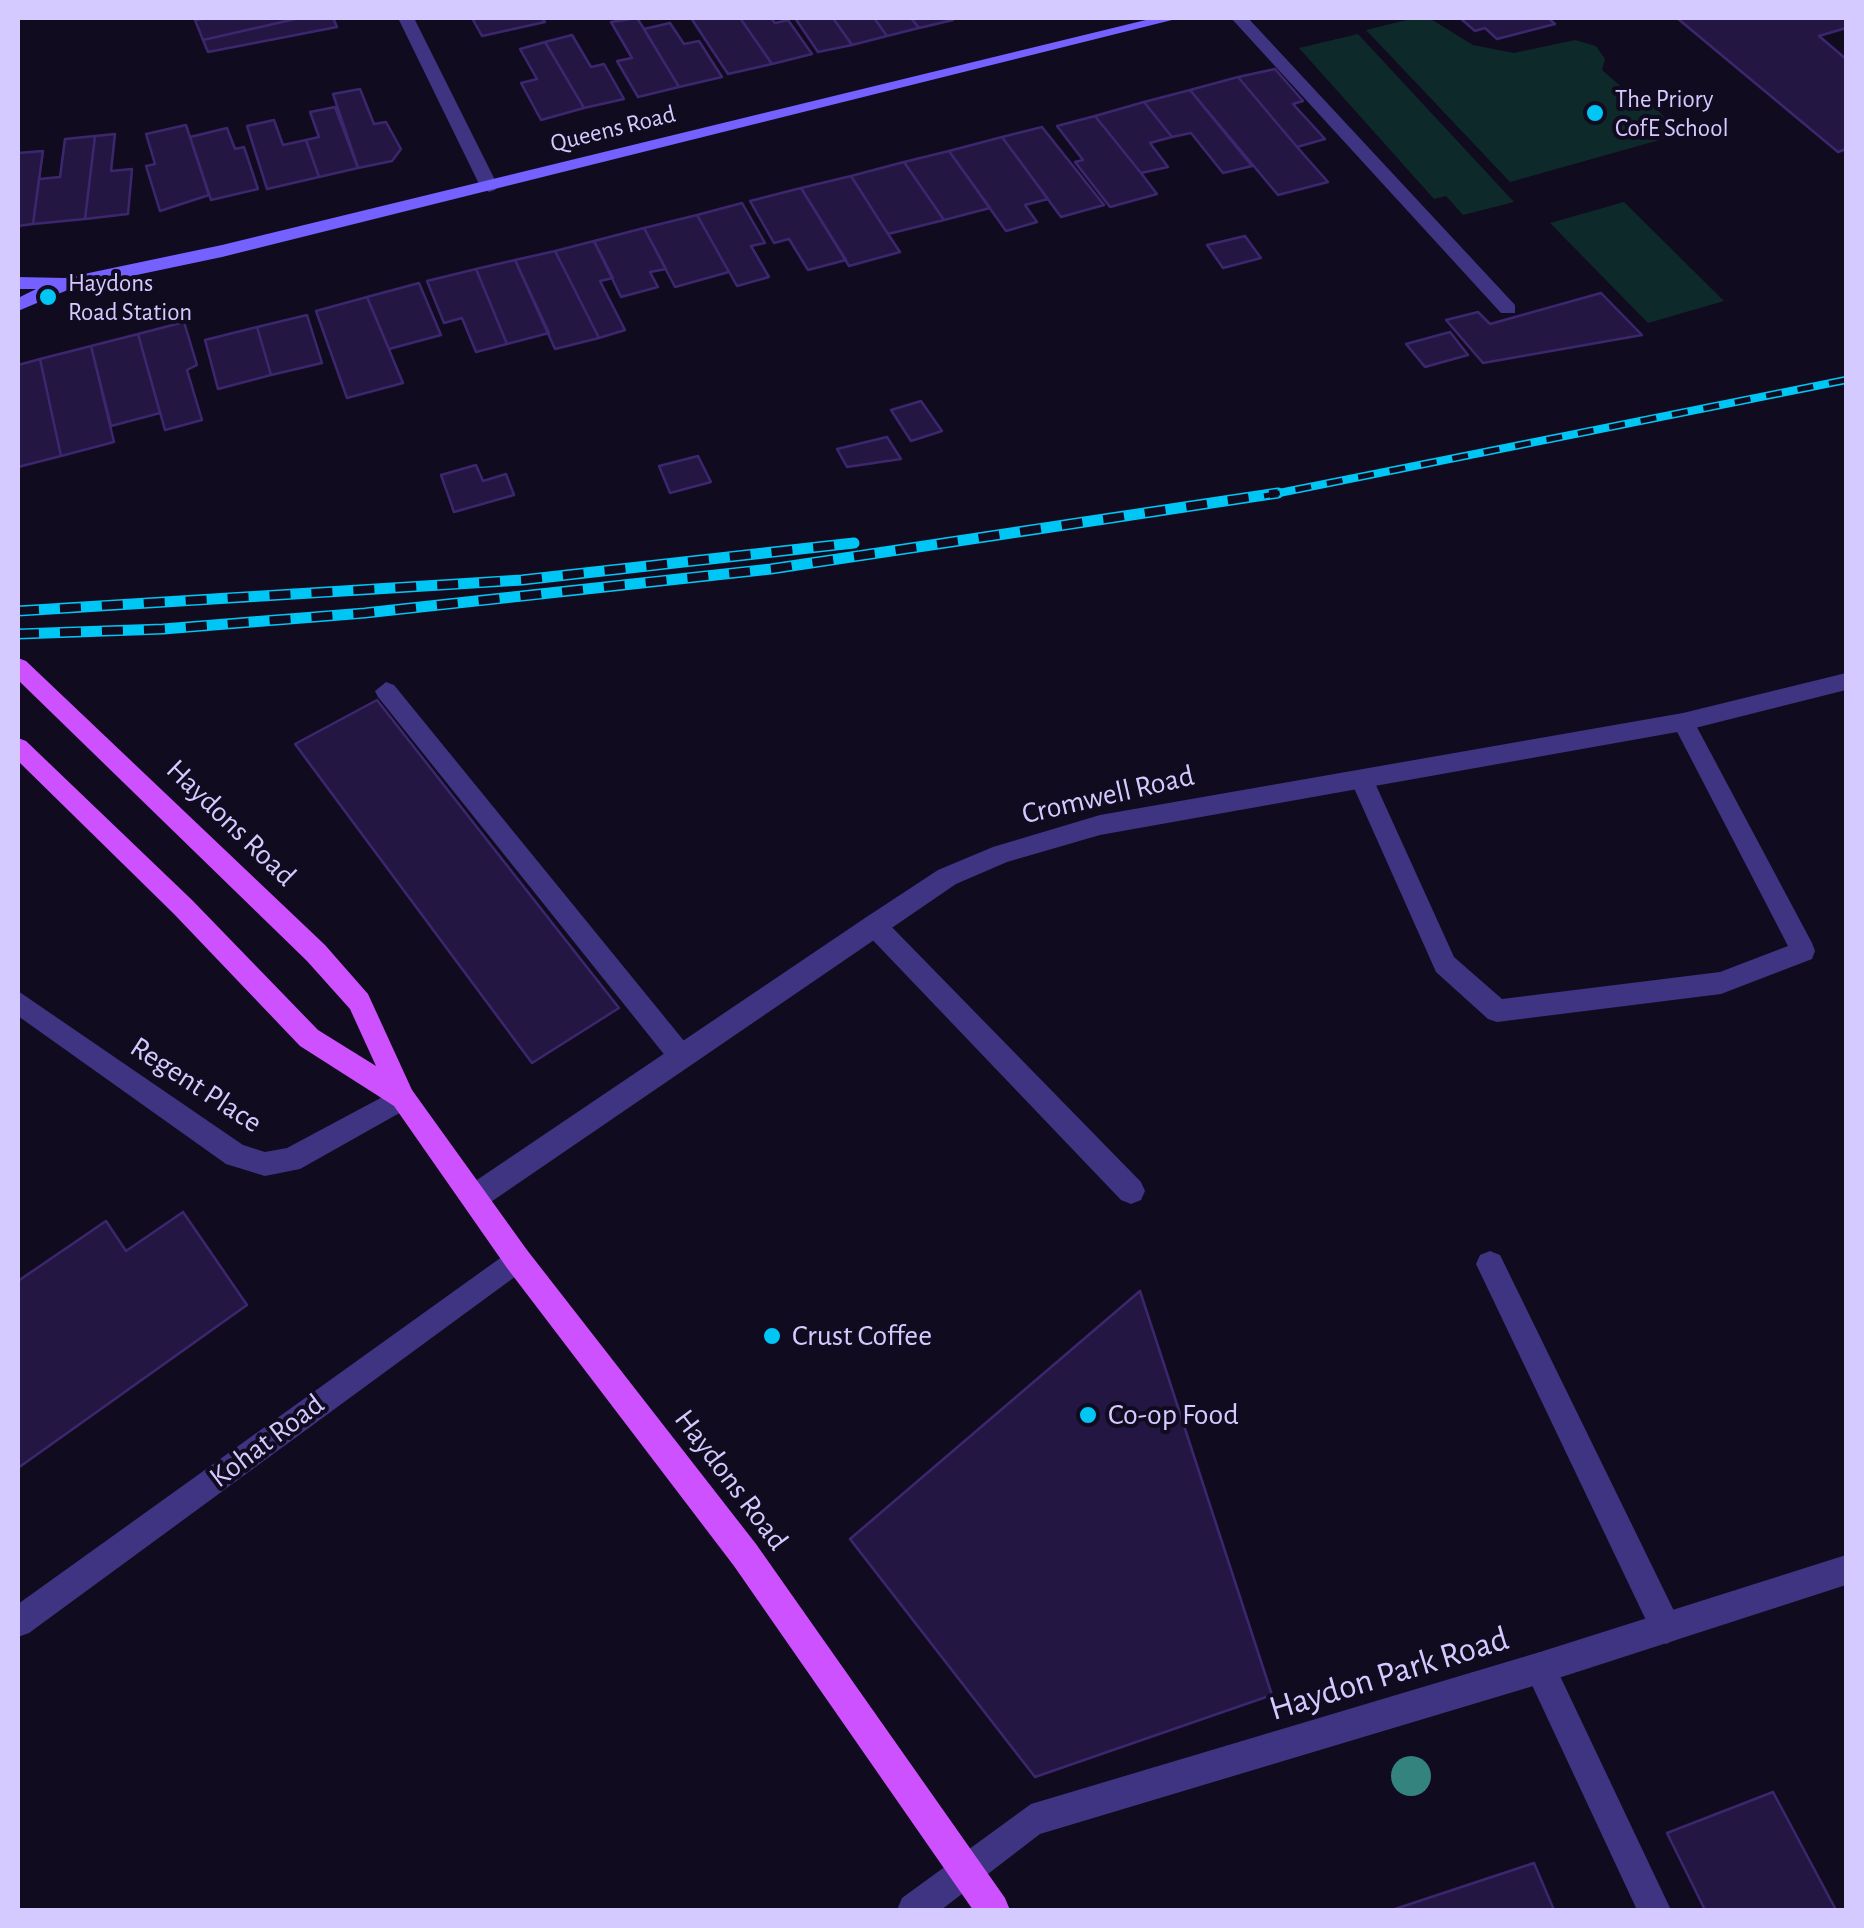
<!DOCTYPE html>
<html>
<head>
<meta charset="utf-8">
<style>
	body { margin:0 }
	#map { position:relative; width:1864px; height:1928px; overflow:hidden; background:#110b20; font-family:"Alegreya Sans",sans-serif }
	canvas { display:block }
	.frame { position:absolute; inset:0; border:20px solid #d5caff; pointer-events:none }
</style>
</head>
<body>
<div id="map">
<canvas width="1864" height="1928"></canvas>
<div class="frame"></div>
</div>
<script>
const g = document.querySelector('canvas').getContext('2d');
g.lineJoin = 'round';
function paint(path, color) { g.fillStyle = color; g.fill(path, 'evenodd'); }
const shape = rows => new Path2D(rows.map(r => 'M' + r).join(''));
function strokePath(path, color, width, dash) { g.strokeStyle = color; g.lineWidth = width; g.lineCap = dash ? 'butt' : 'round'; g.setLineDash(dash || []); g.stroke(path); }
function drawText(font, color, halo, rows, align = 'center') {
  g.font = font + ' "Alegreya Sans",sans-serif'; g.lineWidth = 8; g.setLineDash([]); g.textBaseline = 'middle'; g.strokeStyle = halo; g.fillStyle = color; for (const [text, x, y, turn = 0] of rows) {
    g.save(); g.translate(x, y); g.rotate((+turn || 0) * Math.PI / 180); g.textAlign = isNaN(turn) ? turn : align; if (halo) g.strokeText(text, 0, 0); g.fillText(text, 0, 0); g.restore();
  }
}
const green = shape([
	[1415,18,1429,18,1473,45,1514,53,1575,40,1596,46,1605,59,1602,70,1624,89,1650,102,1667,120,1663,139,1510,182,1366,30],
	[1358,34,1514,202,1463,215,1446,196,1434,199,1299,48],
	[1624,202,1724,301,1648,323,1550,223]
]);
const building = shape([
	[208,18,300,18,203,40,195,20,208,18],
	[300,18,333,18,337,27,208,52,203,40,300,18],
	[472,18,542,18,545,22,482,36,472,18],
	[637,18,644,29,679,87,638,97,617,61,632,58,611,22,637,18],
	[691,18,740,18,772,64,728,74,691,18],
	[740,18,771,18,775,23,788,20,812,54,772,64,740,18],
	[795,18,833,18,852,45,818,52,795,18],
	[833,18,874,18,887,36,852,45,833,18],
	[874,18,911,18,919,28,887,36,874,18],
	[911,18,952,18,953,20,919,28,911,18],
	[1460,18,1548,18,1555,24,1497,39,1485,28,1475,31,1460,18],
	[1677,18,1846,18,1846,28,1819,36,1846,59,1846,149,1838,152,1677,18],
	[670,23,684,44,699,41,722,77,679,87,644,29,670,23],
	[572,35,591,67,604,64,624,99,584,108,545,42,572,35],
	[545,42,584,108,541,120,521,83,537,79,520,49,545,42],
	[1275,69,1303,101,1293,104,1325,139,1297,147,1238,77,1275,69],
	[1238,77,1297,147,1328,182,1278,195,1190,90,1238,77],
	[360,89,374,124,386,122,401,149,392,161,358,168,333,94,360,89],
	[1190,90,1252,166,1223,173,1191,133,1172,137,1144,102,1190,90],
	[1144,102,1172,137,1150,143,1168,167,1141,173,1095,116,1144,102],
	[335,107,358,168,319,177,306,140,319,137,310,112,335,107],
	[1095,116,1141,173,1157,194,1110,207,1075,162,1083,160,1057,126,1095,116],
	[274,120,283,145,306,140,319,177,267,189,247,126,274,120],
	[186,125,209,195,160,211,146,166,155,164,146,134,186,125],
	[1042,127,1104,205,1061,217,1002,137,1042,127],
	[227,128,235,149,244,147,258,189,211,200,190,137,227,128],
	[115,134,111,171,132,169,128,214,85,219,95,136,115,134],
	[95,136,85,219,33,224,39,179,60,177,65,139,95,136],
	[1002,137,1048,199,1025,205,1037,222,1006,231,949,151,1002,137],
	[43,151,33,224,18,226,18,153,43,151],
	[949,151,990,208,944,220,904,162,949,151],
	[904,162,944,220,888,234,851,176,904,162],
	[851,176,888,234,900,252,849,266,801,188,851,176],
	[801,188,846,260,808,270,789,239,774,243,750,201,801,188],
	[742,203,765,243,751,246,769,277,737,286,697,215,742,203],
	[697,215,729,272,675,287,644,228,697,215],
	[644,228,666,269,650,272,658,287,621,297,594,241,644,228],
	[1245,236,1261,258,1223,268,1207,245,1245,236],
	[594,241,613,278,600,281,625,330,599,338,555,251,594,241],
	[555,251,599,338,555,349,515,260,555,251],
	[515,260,549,333,507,344,476,269,515,260],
	[476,269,507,344,476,352,462,318,444,323,427,281,476,269],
	[419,283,441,335,389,349,367,297,419,283],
	[1601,293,1642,335,1483,363,1446,320,1478,312,1490,324,1601,293],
	[367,297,403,383,347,398,316,311,367,297],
	[307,315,322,363,271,375,257,327,307,315],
	[184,322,197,365,187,370,202,420,165,430,138,334,184,322],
	[257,327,271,375,218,389,205,340,257,327],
	[1450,332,1468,355,1425,367,1406,344,1450,332],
	[138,334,160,413,111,426,91,346,138,334],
	[91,346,114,442,61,456,40,359,91,346],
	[40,359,61,456,18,467,18,365,40,359],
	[921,401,942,431,911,441,891,410,921,401],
	[887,437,901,459,847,467,837,449,887,437],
	[698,456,711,482,670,493,659,466,698,456],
	[476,465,483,481,506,474,514,495,454,512,441,475,476,465],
	[377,700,619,1008,532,1063,295,744,377,700],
	[183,1212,247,1305,18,1468,18,1281,106,1221,126,1251,183,1212],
	[1140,1291,1272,1695,1035,1777,850,1539,1140,1291],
	[1773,1792,1836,1910,1705,1910,1667,1833,1773,1792],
	[1534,1863,1554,1910,1392,1910,1534,1863]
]);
const lane = shape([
	[1231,18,1248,18,1515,305,1515,313,1501,313,1231,18],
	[386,682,394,685,689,1047,693,1055,689,1063,680,1066,671,1063,378,697,375,691,386,682],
	[1683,713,1691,716,1812,943,1815,951,1812,959,1721,994,1497,1022,1488,1019,1436,972,1350,779,1354,772,1370,772,1454,957,1502,999,1720,972,1788,946,1672,722,1683,713],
	[874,915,883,918,1141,1182,1145,1191,1141,1200,1131,1204,1121,1200,865,932,862,925,865,918,874,915],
	[1490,1251,1500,1255,1677,1617,1682,1628,1677,1639,1666,1644,1655,1639,1476,1264,1480,1255,1490,1251],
	[1540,1652,1551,1657,1671,1910,1637,1910,1524,1668,1529,1657,1540,1652]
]);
const street = shape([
	[398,18,414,18,498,186,495,190,489,192,480,186,398,18],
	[1846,673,1846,690,1683,731,1100,835,1007,862,956,884,485,1206,475,1210,465,1206,461,1197,465,1188,865,918,938,870,993,847,1100,815,1683,713,1846,673],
	[18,991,243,1145,265,1152,287,1148,403,1086,412,1090,416,1098,412,1106,300,1169,265,1176,226,1164,18,1016,18,991],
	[517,1246,527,1250,531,1259,527,1268,29,1633,18,1637,18,1604,517,1246],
	[1846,1555,1846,1585,1540,1684,1040,1834,941,1910,897,1910,902,1898,1031,1804,1540,1652,1846,1555]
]);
const secondary = shape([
	[1154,18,1180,18,222,257,70,289,18,311,18,298,36,289,18,289,18,277,65,278,222,245,1154,18]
]);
const primary = shape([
	[18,658,26,661,325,945,368,994,412,1090,527,1250,756,1544,1005,1898,1010,1910,973,1910,734,1566,507,1268,394,1106,300,1046,174,914,18,761,18,738,26,741,192,900,318,1030,376,1066,350,1009,307,961,18,680,18,658]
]);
const railFar1 = shape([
	[1264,496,1846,380]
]);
const rail = shape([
	[18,611,522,580,854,543],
	[18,634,163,629,365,613,771,569,1278,493]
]);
const trees = [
	[1411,1776]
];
const markers = [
	[1595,113,10,"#00c6f5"],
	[48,297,10,"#00c6f5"],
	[772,1336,10,"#00c6f5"],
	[1088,1415,10,"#00c6f5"]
];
const farPoinames = [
	["The Priory",1615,99],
	["CofE School",1615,128],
	["Haydons",68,283],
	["Road Station",68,312]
];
const farStreetnames = [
	["Queens Road",613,129,-14]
];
const streetNames = [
	["Cromwell Road",1108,795,-13],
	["Haydons Road",231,823,44],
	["Regent Place",196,1085,33],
	["Kohat Road",267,1441,-37],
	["Haydons Road",731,1480,53]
];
const poiNames = [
	["Crust Coffee",792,1336],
	["Co-op Food",1108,1415]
];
const nearStreetnames = [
	["Haydon Park Road",1389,1674,-17]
];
paint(green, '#0e292a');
paint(building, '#231642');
strokePath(building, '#3c276f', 2.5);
paint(lane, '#3e3482');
paint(street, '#3e3482');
paint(secondary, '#7461ff');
paint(primary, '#ce51ff');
strokePath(railFar1, '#00c6f5', 8);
strokePath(rail, '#00c6f5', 11);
strokePath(railFar1, '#110b20', 5, [16]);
strokePath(rail, '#110b20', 8, [21]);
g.fillStyle = '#34837f';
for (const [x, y] of trees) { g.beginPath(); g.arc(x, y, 20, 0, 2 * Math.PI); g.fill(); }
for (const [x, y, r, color] of markers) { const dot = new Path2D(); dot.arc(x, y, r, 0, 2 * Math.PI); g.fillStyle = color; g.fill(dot); strokePath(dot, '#110b20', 4); }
drawText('25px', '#d5caff', '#110b20', farPoinames, 'left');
drawText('25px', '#d5caff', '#110b20', farStreetnames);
drawText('30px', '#d5caff', '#110b20', streetNames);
drawText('30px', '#d5caff', '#110b20', poiNames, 'left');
drawText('35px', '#d5caff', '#110b20', nearStreetnames);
</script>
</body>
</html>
